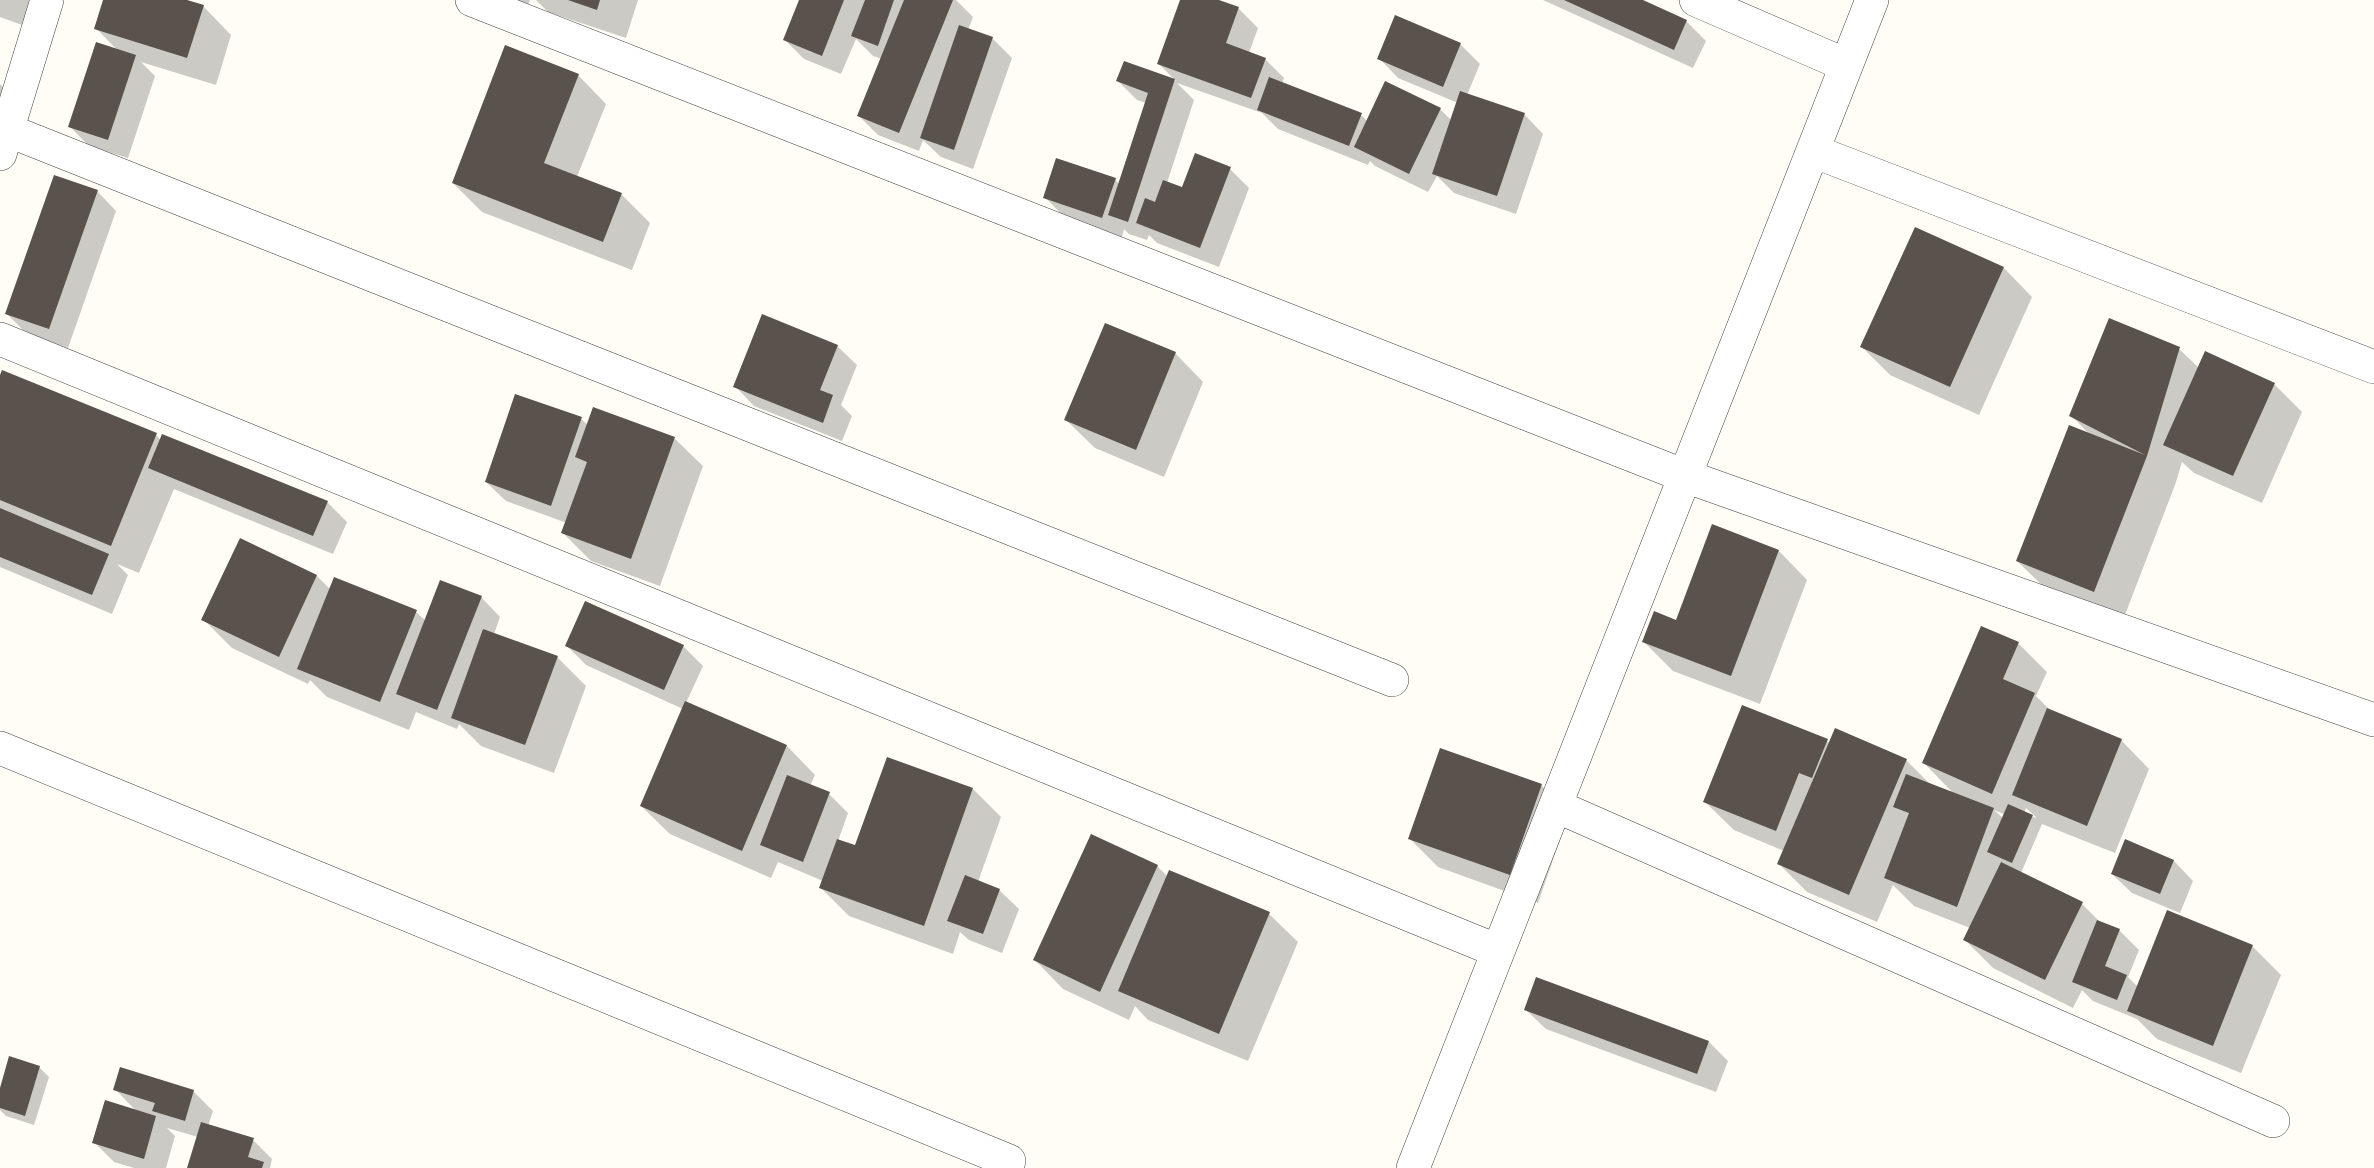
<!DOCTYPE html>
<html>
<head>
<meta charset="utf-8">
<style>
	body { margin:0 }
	canvas { display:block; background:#fffdf5 }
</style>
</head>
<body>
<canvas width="2374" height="1168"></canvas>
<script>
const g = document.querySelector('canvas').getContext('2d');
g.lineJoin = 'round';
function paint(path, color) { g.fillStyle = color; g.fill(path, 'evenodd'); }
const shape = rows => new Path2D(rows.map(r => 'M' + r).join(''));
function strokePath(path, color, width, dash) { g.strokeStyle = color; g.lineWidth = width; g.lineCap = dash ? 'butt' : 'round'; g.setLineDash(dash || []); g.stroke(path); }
const shadow = shape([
	[0,0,43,0,33,29,0,17],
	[105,0,182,0,203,6,231,35,216,85,141,62,155,76,128,158,89,146,70,127,118,51,96,28],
	[514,0,530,0,528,5],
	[536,0,638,0,626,38,548,12],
	[801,0,956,0,973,17,968,30,992,38,1012,58,973,169,941,157,923,140,919,151,878,135,859,116,882,59,873,56,856,39,841,74,804,59,784,39],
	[1182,0,1215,0,1238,8,1258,28,1249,53,1265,59,1284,78,1282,84,1361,115,1368,122,1440,109,1452,121,1458,103,1398,78,1379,58,1396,17,1460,44,1480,64,1467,95,1524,114,1543,134,1516,214,1454,193,1437,176,1428,192,1375,166,1370,161,1368,165,1278,129,1262,113,1177,83,1194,100,1167,183,1183,189,1230,169,1249,188,1219,267,1157,243,1149,235,1147,240,1129,234,1124,229,1122,237,1064,217,1045,197,1115,179,1119,184,1146,103,1137,100,1118,81,1125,63,1176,81,1159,64],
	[1543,0,1639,0,1686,21,1706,41,1693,68],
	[578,75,606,104,577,177,622,195,650,223,632,270,482,212,453,183],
	[0,84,14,98,0,135],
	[97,191,116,211,68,348,26,333,7,314],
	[1916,228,2004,268,2032,297,1979,415,1890,375,1862,347],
	[837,346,857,365,841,405,852,416,842,441,754,406,735,386],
	[2179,349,2199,368,2274,384,2302,412,2262,503,2194,473,2182,462,2175,485,2123,620,2046,589,2017,561,2090,435,2071,415],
	[1175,353,1203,382,1164,477,1095,448,1066,420],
	[0,379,156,435,161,440,327,502,347,522,333,554,174,489,139,573,117,564,128,575,112,614,0,567],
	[581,419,588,425,674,438,703,466,660,586,591,561,563,533,567,523,506,501,486,482],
	[1713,526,1779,551,1807,580,1760,704,1673,671,1644,642,1676,622],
	[240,540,317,576,330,589,416,612,426,621,481,597,500,617,494,634,557,657,586,686,554,773,481,746,459,724,457,729,416,712,409,730,327,697,310,680,308,684,232,648,203,619],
	[2018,643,2047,672,2036,696,2052,712,2121,740,2149,769,2115,853,2042,824,2021,873,2082,904,2101,923,2119,930,2139,950,2128,977,2138,987,2168,912,2252,946,2281,975,2241,1073,2157,1039,2137,1019,2093,1001,2082,990,2073,1008,1993,968,1965,940,1970,928,1914,906,1893,885,1877,922,1807,892,1779,864,1784,851,1734,830,1705,802,1827,741,1830,744,1906,760,1931,785,1955,795,1924,763],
	[2026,808,2036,817,2036,818,2024,813],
	[1994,810,2006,815,2004,819],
	[567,646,683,646,703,666,686,703,787,746,815,775,810,786,829,794,848,813,838,841,856,847,973,789,1001,817,978,882,999,890,1019,909,1002,953,969,940,960,932,953,954,849,916,821,888,823,881,778,862,771,878,670,834,641,806,683,709,586,665],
	[1541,785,1569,814,1538,903,1438,867,1410,839],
	[1092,836,1157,866,1168,877,1269,914,1298,942,1248,1061,1148,1020,1135,1006,1129,1020,1063,989,1035,960],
	[2126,841,2174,861,2193,881,2180,913,2132,893,2112,874],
	[1526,1010,1709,1042,1728,1061,1716,1092,1546,1029],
	[39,1067,49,1077,34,1125,6,1116,0,1110,0,1093],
	[115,1089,193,1091,213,1111,208,1126,253,1140,272,1159,270,1168,189,1168,198,1137,167,1128,175,1136,166,1168,134,1168,114,1162,94,1142,136,1111]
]);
const building = shape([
	[103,0,187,0,204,5,187,58,94,29],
	[568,0,600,0,597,10],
	[799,0,844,0,822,56,783,40],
	[865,0,894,0,878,46,851,36],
	[904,0,953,0,899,133,857,116],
	[1180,0,1219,0,1239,7,1226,43,1266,58,1251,98,1157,64],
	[1564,0,1643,0,1687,20,1674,50],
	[1395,15,1461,43,1443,87,1377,59],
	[959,25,993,37,954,150,920,138],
	[96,42,136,55,108,140,68,127],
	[505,45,579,74,544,163,622,193,603,242,452,183],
	[1124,61,1175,79,1128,222,1108,215,1148,93,1116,81],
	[1269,77,1362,113,1349,146,1257,110],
	[1385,81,1441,108,1409,174,1354,147],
	[1460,91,1525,113,1497,196,1432,174],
	[1195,153,1231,167,1200,248,1136,223,1145,198,1155,202,1163,180,1182,187],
	[1056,158,1116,178,1102,218,1043,198],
	[54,175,98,190,49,329,5,314],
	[1915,227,2004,267,1950,387,1860,347],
	[762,314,838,345,820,390,833,395,823,423,733,387],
	[2109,318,2180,347,2147,456,2094,592,2016,561,2069,425,2145,455,2069,416],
	[1105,323,1176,352,1136,450,1064,420],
	[2205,351,2275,383,2233,476,2163,445],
	[2,370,157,433,111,546,0,500,0,375],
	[515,394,582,417,551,506,485,482],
	[593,407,675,437,631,559,561,533,587,462,575,457],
	[162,434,328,501,313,536,148,468],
	[0,508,109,554,92,595,0,557],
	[1712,524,1779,550,1731,676,1642,642,1654,611,1676,620],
	[240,538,317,575,279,657,201,620],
	[334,577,417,610,380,702,297,669],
	[440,580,482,596,437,710,396,694],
	[585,601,684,645,664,690,565,646],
	[1981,626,2019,642,2003,679,2035,693,1992,794,1922,763],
	[483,629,558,656,525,745,451,718],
	[685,701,787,745,742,851,640,806],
	[1742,705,1828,739,1812,778,1799,773,1776,831,1703,802],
	[2047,708,2122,739,2087,826,2012,795],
	[1835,728,1907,759,1849,895,1777,864],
	[1440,748,1542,784,1510,875,1408,839],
	[887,757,973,788,924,926,819,888,837,839,855,845],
	[1906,774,1994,808,1957,907,1884,878,1909,813,1893,807],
	[787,775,830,792,803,862,760,845],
	[2008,804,2033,815,2012,863,1987,852],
	[1091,834,1158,865,1100,992,1033,960],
	[2125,839,2174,860,2160,894,2111,874],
	[2001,862,2083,902,2045,980,1963,940],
	[1169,870,1270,912,1219,1034,1118,991],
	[965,875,1000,889,983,934,947,921],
	[2167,910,2253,945,2213,1046,2127,1011],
	[2097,920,2120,929,2105,966,2127,975,2117,1000,2072,982],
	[1536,977,1709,1041,1697,1074,1524,1010],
	[9,1056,40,1066,25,1116,0,1108,0,1088],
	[120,1067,194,1090,185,1121,152,1111,155,1103,113,1090],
	[105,1100,156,1116,144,1159,92,1143],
	[201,1122,254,1138,248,1157,264,1162,262,1168,187,1168]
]);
const street = shape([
	[472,0,1685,476,2374,720],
	[1696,0,1846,65],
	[7,130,1392,680],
	[1813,151,2374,367],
	[0,154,47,0],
	[0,339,1498,951],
	[0,748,1009,1161],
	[1556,806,2273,1121],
	[1413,1168,1872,0]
]);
paint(shadow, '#0003');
paint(building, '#5a524d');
strokePath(street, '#444', 34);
strokePath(street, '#fff', 33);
</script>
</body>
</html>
